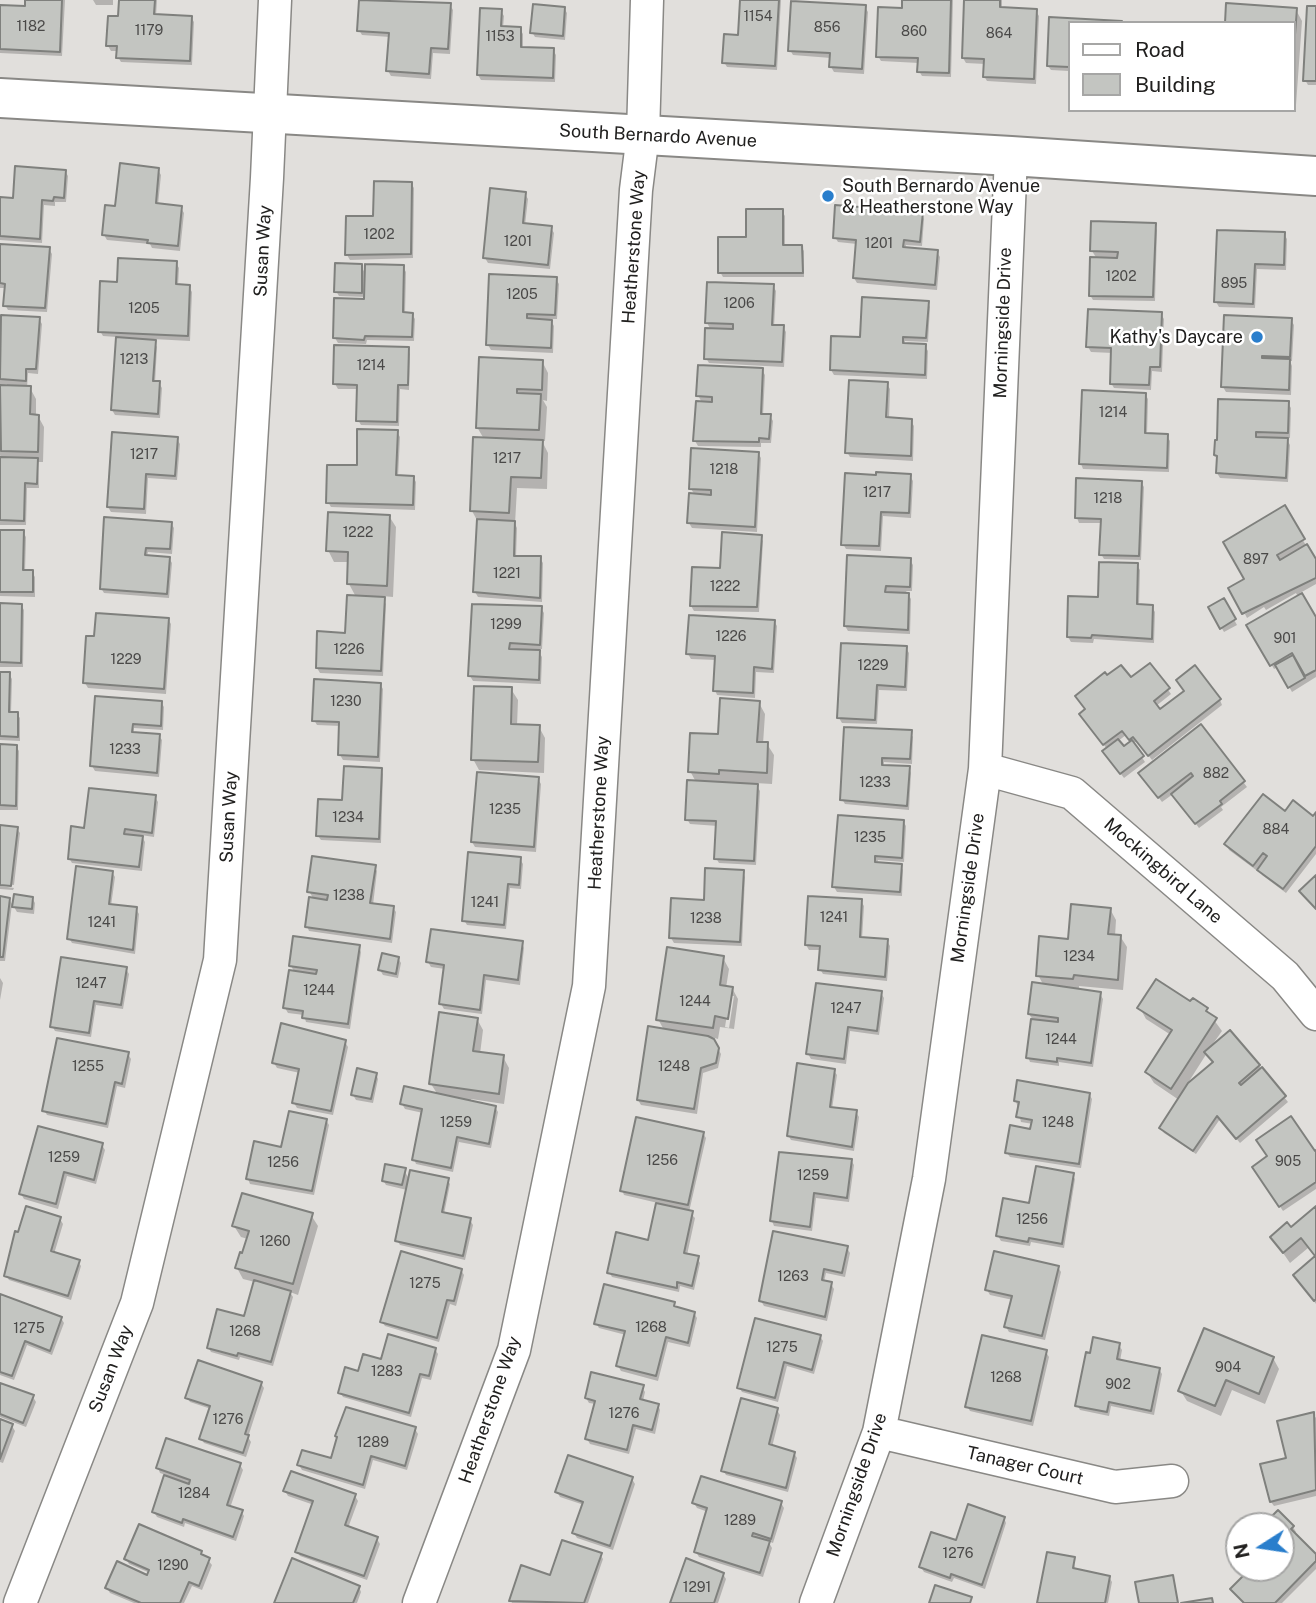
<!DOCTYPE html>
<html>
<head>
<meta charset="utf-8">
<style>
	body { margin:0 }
	#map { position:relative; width:1316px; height:1603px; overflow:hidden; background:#e1dfdc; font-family:"Public Sans",sans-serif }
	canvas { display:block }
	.legend { position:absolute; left:1068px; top:21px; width:228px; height:91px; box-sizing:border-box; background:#fff; border:2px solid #a6a6a5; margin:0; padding:9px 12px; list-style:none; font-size:21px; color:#21201f }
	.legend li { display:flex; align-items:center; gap:14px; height:35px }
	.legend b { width:35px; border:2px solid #a6a6a5 }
	.north { position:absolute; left:1225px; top:1512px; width:70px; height:70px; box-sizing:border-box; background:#fff; border:2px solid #a6a6a5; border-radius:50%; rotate:258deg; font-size:19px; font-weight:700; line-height:28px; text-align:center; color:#21201f }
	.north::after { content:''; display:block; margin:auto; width:24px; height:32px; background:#297ecc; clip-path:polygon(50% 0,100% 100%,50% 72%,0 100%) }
</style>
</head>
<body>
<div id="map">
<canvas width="1316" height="1603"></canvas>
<ul class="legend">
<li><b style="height:9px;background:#fff"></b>Road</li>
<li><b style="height:19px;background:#c3c5c1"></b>Building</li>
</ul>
<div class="north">N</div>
</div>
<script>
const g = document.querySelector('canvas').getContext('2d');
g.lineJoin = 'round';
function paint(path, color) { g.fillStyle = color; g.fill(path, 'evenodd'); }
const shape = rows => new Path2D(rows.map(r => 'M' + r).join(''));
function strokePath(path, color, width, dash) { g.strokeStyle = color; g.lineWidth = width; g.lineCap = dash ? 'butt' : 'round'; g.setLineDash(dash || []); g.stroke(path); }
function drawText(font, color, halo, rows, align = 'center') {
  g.font = font + ' "Public Sans",sans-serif'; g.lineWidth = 5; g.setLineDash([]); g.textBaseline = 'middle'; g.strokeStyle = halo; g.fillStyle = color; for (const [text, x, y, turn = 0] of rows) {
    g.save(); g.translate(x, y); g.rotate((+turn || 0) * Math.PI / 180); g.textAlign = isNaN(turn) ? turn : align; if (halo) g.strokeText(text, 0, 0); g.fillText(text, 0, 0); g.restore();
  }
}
const shadow = shape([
	[27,0,65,0,62,56,0,53,0,6,27,7],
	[93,0,113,0,113,5,96,5],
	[121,0,157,0,156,16,191,17,194,22,192,65,121,62,118,57,119,51,111,51,108,46,120,18],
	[361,0,450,5,453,10,450,54,433,53,431,79,391,76,388,71,390,37,362,35,359,30],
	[741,0,781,0,777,70,727,67,724,62,739,37],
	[904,0,953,0,951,77,922,76,919,71,919,63,881,61,878,56,904,9],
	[966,0,1002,0,1002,9,1036,11,1039,16,1036,84,987,81,984,76,985,64,966,63,963,58],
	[865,7,868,12,864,74,834,72,831,67,831,58,793,55,790,50],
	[564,8,567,13,565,40,535,37,532,32],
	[1316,8,1316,85,1308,85,1305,80],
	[1296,10,1302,21,1296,105,1293,104,1293,23],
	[501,11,504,16,503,28,520,29,523,34,523,49,553,50,556,55,555,82,481,80,478,75],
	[1051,19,1069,23,1069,71,1051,70,1048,66],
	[158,170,161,175,158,205,181,208,184,213,180,251,152,248,150,244,107,240,104,235,116,208],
	[65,171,68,176,66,202,55,202,55,206,44,205,42,243,0,240,0,199,14,200],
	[411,183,414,188,413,258,350,260,347,255,374,218],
	[525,194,528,199,525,225,551,228,554,233,550,269,488,263,485,258],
	[782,211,785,216,785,246,801,246,804,251,804,277,723,277,720,272,747,239],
	[922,214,924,219,922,246,906,245,905,249,937,252,940,257,937,290,857,283,854,278,857,244,838,242,835,237],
	[1155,225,1157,230,1155,301,1093,300,1090,295,1097,259,1092,251],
	[1284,234,1287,239,1286,270,1257,269,1255,308,1219,307,1216,302],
	[0,245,49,249,52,254,47,312,8,310,5,305,6,288,0,288],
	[176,263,179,268,178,286,189,287,192,292,190,341,153,339,157,347,155,383,159,383,162,388,160,418,115,415,112,410,117,337,103,336,100,331,119,284],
	[361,266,366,275,403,267,406,272,405,314,412,314,415,319,414,341,367,340,366,344,338,343,335,338,366,301,366,297,339,296,336,291],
	[556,279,559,284,557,319,550,319,554,326,553,353,491,350,488,345],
	[773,286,776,291,774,327,783,327,786,332,784,367,709,363,706,358,711,330,707,323],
	[928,302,930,307,928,342,905,341,905,345,925,346,928,351,927,379,834,375,831,370,862,339],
	[1161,314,1164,319,1162,372,1152,371,1151,390,1114,388,1111,383,1113,353,1091,352,1088,347],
	[39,319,42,324,38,374,28,373,27,388,30,388,36,399,36,416,38,416,44,427,43,462,38,462,39,488,27,488,26,525,0,525,0,459,2,459,0,455,0,387,7,387,7,384,0,384,0,341],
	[1291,320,1294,325,1292,361,1290,361,1292,366,1291,395,1226,392,1223,387],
	[408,349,410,354,409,390,400,389,399,426,361,425,358,420,359,389,338,389,335,384],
	[542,361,548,373,547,401,543,400,547,407,545,441,542,441,548,453,547,489,517,488,515,524,517,528,516,557,540,558,543,563,542,602,478,597,475,592,478,522,472,511,484,439,477,427],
	[762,370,765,375,763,416,770,416,773,421,771,443,761,443,761,447,698,446,695,441,702,403,698,395],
	[887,384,890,389,889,419,911,421,914,426,913,461,850,457,847,452],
	[1145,394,1148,399,1147,435,1167,436,1170,441,1169,472,1083,469,1081,464],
	[1288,403,1291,408,1290,438,1286,438,1290,445,1288,482,1220,478,1217,473,1218,459,1216,455],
	[397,432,400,437,398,477,413,477,416,482,415,510,331,507,328,502,358,467],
	[177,439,180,444,177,480,148,478,146,514,111,512,108,507],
	[758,453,761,458,757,532,692,528,689,523,695,495,691,489],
	[910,476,913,481,911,518,883,516,881,551,846,549,843,544],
	[1141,482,1144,487,1141,560,1104,559,1101,554,1102,523,1079,523,1077,518],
	[1284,507,1316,563,1316,584,1300,593,1316,620,1316,677,1292,692,1278,667,1274,669,1249,626,1298,597,1296,593,1266,610,1264,607,1247,618,1245,614,1268,601,1246,580],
	[389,516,396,527,393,597,382,596,386,604,383,676,320,673,317,668,347,634,356,597,349,584,350,562,334,562,328,550],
	[171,523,174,528,172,554,148,552,147,557,169,558,172,563,169,598,104,593,101,588],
	[0,531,23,532,26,537,25,572,32,572,35,577,35,597,0,596],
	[760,536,763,541,759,612,694,611,691,606,722,570],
	[910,560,913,565,912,591,906,591,911,599,910,634,848,631,845,626],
	[1137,565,1140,570,1139,606,1152,607,1155,612,1154,643,1094,639,1093,643,1071,642,1068,637,1100,599],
	[1223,600,1237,625,1224,632,1210,608],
	[0,605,21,605,24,610,23,667,0,667],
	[541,608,544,613,542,649,537,649,542,657,541,684,473,681,470,676],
	[168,619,171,624,166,694,88,688,85,683],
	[774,621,777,626,774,673,756,672,755,698,717,695,715,690,716,660,691,659,688,654],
	[906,648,909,653,907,691,879,690,877,724,842,723,839,718],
	[1150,665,1171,694,1156,706,1160,711,1220,700,1222,705,1152,760,1137,741,1133,744,1145,762,1124,778,1107,756,1107,749,1084,719],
	[1126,735,1132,742,1123,748,1118,741],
	[0,674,9,674,12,679,11,713,17,714,20,718,20,741,0,740],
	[380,684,383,689,380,762,343,760,340,755,341,726,317,725,314,720],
	[511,689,518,700,517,726,539,727,545,738,544,773,479,770,473,759],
	[97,698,161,702,164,707,163,730,134,728,134,734,159,736,162,740,159,777,95,771,92,766],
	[759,703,765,714,763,744,767,744,774,755,772,784,755,783,760,791,756,865,719,863,716,858,718,826,690,824,687,819,696,782,690,771,720,736],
	[1201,726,1247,787,1221,807,1223,810,1199,828,1173,794,1162,802,1144,778],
	[845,729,910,732,913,737,912,764,884,762,884,767,909,768,911,773,909,810,845,804,842,799],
	[0,746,16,746,19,751,18,810,0,810],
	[381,769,383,774,381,843,321,840,318,836,344,802],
	[538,779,541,784,536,852,475,847,472,842],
	[155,797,158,802,154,837,141,835,145,842,142,871,72,863,69,858,86,829],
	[1285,813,1313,819,1316,815,1316,854,1286,893,1262,875,1258,868,1256,870,1229,850,1227,845],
	[903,821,906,826,904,862,878,860,877,864,901,866,903,870,902,896,837,892,834,887],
	[0,827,17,829,20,833,14,885,0,883],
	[520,859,523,864,521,889,510,888,506,929,467,925,464,920],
	[374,866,377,871,373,905,393,908,396,912,392,943,309,931,307,926,314,900,309,891],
	[112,872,115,877,111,906,136,909,139,914,135,954,72,943,69,938],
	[743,872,745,877,742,946,674,943,671,938,705,901],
	[0,886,14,888,13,890,0,889],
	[0,898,9,899,12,904,5,961,0,961],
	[32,898,35,903,34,914,17,912,14,907],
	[861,901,864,906,862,939,887,941,890,946,887,981,823,974,820,969,822,950,809,950,806,945],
	[1110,909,1116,920,1115,936,1120,936,1127,947,1123,990,1079,986,1079,991,1100,994,1103,999,1093,1067,1059,1062,1059,1066,1030,1062,1028,1057,1033,1020,1029,1014,1044,986,1038,975,1070,941],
	[522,943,524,948,520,985,486,980,482,1014,444,1009,441,1004,445,969,431,967,428,962],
	[359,947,361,952,350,1029,306,1022,304,1015,288,1013,285,1008,295,973,291,966],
	[398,958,401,963,398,978,383,975,380,970],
	[723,958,729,969,726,988,732,988,738,999,734,1029,720,1027,718,1039,711,1037,721,1054,718,1068,703,1073,697,1114,641,1105,638,1100,664,1030,658,1019],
	[730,996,734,996,729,1028,725,1027],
	[126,969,129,974,123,1009,96,1005,91,1037,55,1031,52,1026],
	[0,978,3,983,0,1000],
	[881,993,884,998,879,1035,850,1031,846,1064,811,1059,808,1054],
	[1191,1003,1206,1009,1222,1031,1210,1048,1259,1066,1288,1102,1240,1143,1220,1119,1196,1154,1164,1133,1161,1128,1179,1100,1154,1083,1147,1072,1171,1035,1146,1019,1140,1008],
	[1207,1053,1214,1063,1186,1087,1186,1086],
	[477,1019,483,1030,480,1054,503,1057,509,1068,504,1104,471,1099,471,1102,495,1107,498,1112,491,1148,459,1142,453,1172,416,1164,414,1159,423,1113,405,1109,402,1104,438,1095,431,1084],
	[345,1042,348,1047,333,1115,297,1108,294,1103,300,1073,277,1068,274,1063],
	[128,1054,131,1059,125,1088,117,1086,108,1128,47,1115,44,1110],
	[834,1071,837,1075,832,1109,856,1112,859,1117,854,1151,791,1140,788,1135],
	[376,1074,378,1079,373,1103,356,1100,353,1095],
	[1089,1094,1092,1099,1081,1168,1010,1157,1007,1153,1032,1131,1033,1124,1021,1122,1016,1101],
	[326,1120,329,1125,314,1195,250,1184,248,1179,283,1149],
	[703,1133,706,1138,689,1212,695,1218,687,1255,697,1258,700,1263,694,1290,680,1286,679,1292,612,1277,609,1272,650,1242,658,1203,624,1195,622,1190],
	[102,1145,105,1150,96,1184,67,1176,58,1209,24,1199,21,1194],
	[1316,1152,1316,1189,1283,1211,1254,1167],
	[851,1160,854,1165,849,1202,816,1198,812,1231,774,1226,772,1221],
	[404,1170,409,1179,447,1179,450,1184,444,1214,470,1220,473,1225,465,1260,400,1245,397,1240,407,1190,386,1185,383,1180],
	[1072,1174,1075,1179,1064,1248,1031,1242,1030,1246,1001,1241,998,1236,1031,1205],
	[1316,1208,1316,1304,1295,1275,1316,1258,1308,1248,1290,1263,1272,1237,1291,1229],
	[311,1215,318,1226,298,1295,290,1292,293,1297,273,1366,240,1357,239,1360,211,1352,208,1347,245,1318,255,1282,243,1279,237,1268,244,1256,248,1239,241,1237,234,1226],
	[60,1219,63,1224,54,1254,78,1262,81,1266,71,1300,9,1280,6,1275],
	[847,1248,850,1253,845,1277,826,1273,824,1282,831,1284,834,1289,827,1321,764,1306,761,1301],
	[1058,1267,1061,1272,1045,1340,1009,1332,1006,1327,1013,1300,990,1295,987,1290],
	[461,1270,464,1275,456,1306,450,1304,439,1342,385,1326,382,1322],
	[0,1296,61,1318,64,1323,52,1355,27,1345,14,1380,0,1375],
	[674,1303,677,1309,694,1313,697,1318,690,1347,668,1342,658,1381,621,1371,618,1366,626,1335,599,1328,596,1323],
	[820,1336,823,1341,814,1374,787,1366,778,1402,742,1392,739,1387],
	[1119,1345,1122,1350,1120,1361,1159,1369,1162,1374,1154,1415,1111,1406,1109,1416,1080,1410,1077,1405],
	[435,1349,438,1354,431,1380,422,1378,411,1417,343,1397,340,1392,359,1373,382,1361],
	[1046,1352,1049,1357,1033,1426,970,1411,967,1406],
	[1273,1358,1279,1369,1265,1404,1232,1390,1221,1416,1187,1401,1180,1390],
	[261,1383,264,1388,248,1437,251,1442,246,1457,204,1443,201,1438,211,1409,190,1402,187,1397],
	[0,1384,33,1397,36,1402,26,1427,0,1417],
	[642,1387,645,1392,643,1401,658,1405,660,1410,655,1434,636,1429,629,1454,590,1444,587,1439,596,1404,589,1403,586,1398],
	[777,1410,780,1415,772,1447,794,1453,797,1458,788,1492,726,1475,723,1470],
	[1313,1414,1316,1418,1316,1496,1274,1506,1271,1502,1288,1459],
	[0,1421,12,1426,15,1431,3,1463,0,1462],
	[415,1429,418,1434,407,1470,373,1460,365,1489,302,1470,299,1465,332,1460],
	[240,1465,243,1470,230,1508,241,1511,244,1516,236,1541,185,1523,184,1527,157,1517,154,1512,166,1475,160,1473,158,1468],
	[632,1479,635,1484,613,1550,577,1538,574,1533,584,1505,560,1497,557,1492],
	[285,1491,355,1496,358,1501,348,1528,377,1539,380,1544,367,1580,300,1556,297,1551,314,1505,288,1496],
	[694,1503,781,1503,784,1508,773,1543,768,1541,772,1548,763,1577,699,1557,696,1552,708,1512,697,1508],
	[1004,1518,1006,1523,985,1589,954,1578,952,1582,924,1572,921,1567],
	[1267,1524,1293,1527,1296,1532,1293,1534,1316,1556,1316,1569,1282,1603,1243,1603,1232,1589,1253,1568,1281,1568,1281,1526,1257,1526],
	[201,1552,212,1565,202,1590,192,1586,184,1603,134,1603,110,1593,107,1588,148,1577,150,1573,129,1564,126,1559],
	[600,1554,603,1559,588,1603,512,1603,511,1601,551,1577],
	[1073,1559,1073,1577,1075,1562,1075,1570,1109,1577,1112,1582,1108,1603,1039,1603],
	[723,1574,726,1579,718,1603,671,1603],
	[359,1587,361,1592,357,1603,276,1603]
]);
const building = shape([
	[25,0,62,0,60,52,0,49,0,5,25,6,25,0],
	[119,0,155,0,154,14,192,16,190,61,116,58,117,46,106,46,108,16,118,16,119,0],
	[359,0,451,3,448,49,431,48,429,74,386,71,389,33,357,31,359,0],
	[740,0,779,0,775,66,722,63,724,34,738,35,740,0],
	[902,0,951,0,949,73,917,72,918,58,876,57,878,7,902,8,902,0],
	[964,0,1000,0,1000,7,1037,9,1034,79,983,77,984,59,962,58,964,0],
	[791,1,866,5,862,69,829,67,830,53,788,51,791,1],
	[1226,3,1297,8,1293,62,1293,23,1225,23,1226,3],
	[533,4,565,7,563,36,530,33,533,4],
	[1307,6,1316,6,1316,81,1303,81,1307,6],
	[480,8,502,9,501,26,521,27,521,47,554,48,553,78,477,75,480,8],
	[1049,17,1122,21,1122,23,1069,23,1069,67,1047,66,1049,17],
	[120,163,159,168,156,203,182,206,178,246,147,243,148,240,102,235,105,205,115,206,120,163],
	[15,166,66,170,64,198,54,197,53,201,42,200,40,239,0,236,0,197,13,198,15,166],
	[374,181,412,182,411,254,345,255,346,216,373,216,374,181],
	[490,188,526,192,523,223,552,226,548,265,483,258,490,188],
	[835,205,923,212,920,242,904,240,903,247,938,250,935,285,853,278,856,240,833,238,835,205],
	[746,209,783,209,783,245,802,245,803,273,718,273,718,237,746,237,746,209],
	[1091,221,1156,223,1153,297,1089,296,1090,257,1117,258,1118,252,1090,251,1091,221],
	[1217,230,1285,232,1284,265,1255,264,1253,304,1214,302,1217,230],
	[0,244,50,247,45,308,3,306,5,284,0,283,0,244],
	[118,258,177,261,176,284,190,285,188,336,98,332,100,281,117,282,118,258],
	[335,263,362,264,362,293,334,292,335,263],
	[365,264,404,265,403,312,413,313,412,337,365,336,364,340,333,338,334,298,364,299,365,264],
	[489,274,557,277,555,315,527,314,527,318,552,320,551,348,486,345,489,274],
	[707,282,774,284,772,325,784,325,782,362,704,359,705,328,733,329,733,324,705,323,707,282],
	[862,297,929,301,926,338,903,337,903,343,926,344,925,375,830,370,831,336,860,337,862,297],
	[1088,309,1162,312,1160,367,1150,367,1149,385,1110,384,1111,348,1086,347,1088,309],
	[1,315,40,317,36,369,26,369,26,381,0,379,1,315],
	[1224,315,1292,318,1290,357,1262,356,1262,358,1290,359,1289,390,1221,387,1224,315],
	[116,337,156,340,153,381,160,381,158,414,111,410,116,337],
	[334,345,409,347,408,385,398,385,397,422,356,421,357,385,333,384,334,345],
	[479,357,543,360,542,390,517,389,517,393,541,394,539,430,476,428,479,357],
	[698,365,763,368,761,414,771,414,769,439,759,438,759,442,693,441,696,401,712,402,712,397,696,396,698,365],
	[849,380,888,382,886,417,912,419,911,456,845,453,849,380],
	[0,385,31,386,30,414,39,415,38,452,1,451,0,385],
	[1082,390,1146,393,1145,433,1168,434,1167,468,1079,464,1082,390],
	[1218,399,1289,401,1288,433,1256,432,1256,437,1288,438,1286,478,1216,473,1217,456,1214,455,1215,440,1217,440,1218,399],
	[357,429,398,430,396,475,414,476,413,505,326,503,327,465,357,465,357,429],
	[112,432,178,437,175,476,146,474,144,509,107,507,112,432],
	[473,437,543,440,541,478,511,477,509,513,470,511,473,437],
	[691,448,759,452,755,527,687,523,689,493,711,495,711,490,689,489,691,448],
	[0,457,38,458,37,484,25,483,24,521,0,520,0,457],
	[876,472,911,474,909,513,881,512,879,546,841,545,845,473,876,475,876,472],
	[1076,478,1142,481,1139,556,1099,555,1101,519,1075,518,1076,478],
	[1285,505,1305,539,1277,555,1280,560,1307,544,1316,559,1316,578,1242,614,1228,588,1244,579,1223,542,1285,505],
	[328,512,390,515,387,586,347,584,348,552,326,551,328,512],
	[104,517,172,522,170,549,146,548,145,555,170,557,167,594,100,589,104,517],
	[477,519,515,521,514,556,541,556,540,598,473,592,477,519],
	[0,530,24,530,23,570,33,570,33,592,0,592,0,530],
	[722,532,762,535,757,607,690,606,692,567,720,568,722,532],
	[847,555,911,558,910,587,886,586,885,592,909,593,908,630,844,626,847,555],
	[1099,562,1138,563,1137,604,1153,605,1152,639,1092,635,1091,638,1067,637,1068,596,1098,597,1099,562],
	[1302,593,1316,617,1316,670,1305,676,1292,653,1270,666,1246,625,1302,593],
	[347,595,385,597,381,671,316,668,317,631,345,633,347,595],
	[1224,598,1236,619,1220,629,1208,607,1224,598],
	[0,603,22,604,21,663,0,662,0,603],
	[472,604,542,606,540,645,510,643,509,649,540,650,539,680,468,676,472,604],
	[96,613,169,618,164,689,83,683,86,636,94,636,96,613],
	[689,615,775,620,772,669,754,667,753,693,713,691,715,656,686,654,689,615],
	[841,643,907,646,905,687,877,685,875,720,837,718,841,643],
	[1293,655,1305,678,1288,688,1275,665,1293,655],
	[1150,663,1170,688,1154,701,1160,709,1184,691,1176,680,1195,665,1221,699,1148,756,1133,737,1129,740,1122,731,1103,745,1079,714,1085,709,1075,696,1105,672,1107,675,1121,665,1131,677,1150,663],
	[0,672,10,672,9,712,18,712,18,737,0,736,0,672],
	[314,679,381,683,378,757,338,755,339,722,312,721,314,679],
	[474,686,512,687,511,724,540,725,538,762,471,760,474,686],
	[95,696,162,701,161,726,133,724,132,732,160,734,157,773,90,766,95,696],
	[720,698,760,701,757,742,768,742,767,773,719,770,719,774,688,772,690,733,718,734,720,698],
	[1201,724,1245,781,1220,801,1222,804,1195,824,1171,794,1193,776,1191,773,1158,798,1138,773,1201,724],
	[844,727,912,730,910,759,882,758,882,765,910,766,907,806,840,800,844,727],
	[1118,739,1124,746,1132,740,1144,756,1120,774,1102,751,1118,739],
	[0,744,17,745,16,806,0,805,0,744],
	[344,766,382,768,379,839,316,836,318,799,342,800,344,766],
	[477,772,539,777,534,847,471,842,477,772],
	[687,780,758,784,754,861,714,859,716,821,685,820,687,780],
	[89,788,156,795,152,833,125,829,124,834,143,836,139,867,68,859,71,826,84,828,89,788],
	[1263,794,1285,811,1293,800,1313,816,1316,812,1316,846,1283,889,1257,870,1267,856,1263,853,1253,866,1224,844,1263,794],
	[838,815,904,820,902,858,875,856,875,862,902,864,900,892,832,887,838,815],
	[0,825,18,827,11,886,0,885,0,825],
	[468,852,521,857,519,885,508,884,504,925,462,921,468,852],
	[312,856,376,865,370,903,394,906,390,939,305,927,309,897,327,900,328,895,307,892,312,856],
	[76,866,113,871,109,904,137,907,133,950,67,939,76,866],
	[705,868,744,870,740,942,669,938,671,898,704,900,705,868],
	[1316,875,1316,909,1299,891,1316,875],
	[14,894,33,897,32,909,12,907,14,894],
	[0,896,10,898,3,957,0,957,0,896],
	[808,896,862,899,860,937,888,939,885,977,818,970,820,946,805,945,808,896],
	[1071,904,1111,908,1108,934,1121,935,1118,980,1074,975,1073,979,1036,976,1039,936,1068,939,1071,904],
	[431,929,523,941,518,980,484,975,480,1010,439,1004,444,965,426,962,431,929],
	[293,936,360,945,348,1024,302,1018,303,1011,283,1008,289,970,316,974,317,970,289,966,293,936],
	[667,947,724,956,720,985,733,987,728,1019,715,1016,713,1028,656,1020,667,947],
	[382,953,399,957,396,974,378,970,382,953],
	[61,957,127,967,121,1005,94,1001,89,1033,50,1027,61,957],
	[1156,979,1190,1001,1193,998,1208,1008,1206,1011,1217,1018,1171,1089,1145,1072,1172,1030,1137,1008,1156,979],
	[1032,982,1101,992,1091,1063,1057,1058,1057,1062,1026,1058,1031,1019,1058,1022,1058,1018,1028,1014,1032,982],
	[816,983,882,991,877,1031,848,1027,844,1059,806,1054,816,983],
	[439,1012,478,1018,473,1051,504,1055,499,1094,429,1084,439,1012],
	[281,1023,346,1040,331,1111,292,1103,299,1069,272,1063,281,1023],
	[648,1026,708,1036,714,1039,719,1048,716,1063,701,1068,694,1109,637,1100,648,1026],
	[1230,1030,1260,1065,1239,1083,1241,1085,1262,1067,1286,1096,1236,1139,1217,1116,1193,1151,1159,1128,1188,1083,1213,1062,1204,1052,1230,1030],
	[57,1038,129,1052,122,1084,115,1082,106,1124,42,1111,57,1038],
	[797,1063,835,1069,830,1107,857,1110,852,1147,787,1136,797,1063],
	[357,1068,377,1073,371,1099,351,1095,357,1068],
	[1017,1080,1090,1093,1079,1164,1005,1153,1010,1125,1030,1129,1032,1120,1016,1117,1019,1102,1014,1101,1017,1080],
	[404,1086,496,1106,489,1144,457,1137,451,1168,412,1160,422,1109,400,1104,404,1086],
	[289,1111,327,1119,312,1191,246,1179,254,1141,281,1147,289,1111],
	[1291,1116,1315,1151,1316,1150,1316,1182,1279,1207,1252,1167,1267,1156,1256,1140,1291,1116],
	[636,1117,704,1132,688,1205,620,1191,636,1117],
	[38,1126,103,1143,94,1180,64,1172,56,1204,19,1194,38,1126],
	[779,1152,852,1159,847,1198,814,1193,810,1227,770,1221,779,1152],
	[385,1164,406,1168,402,1185,382,1181,385,1164],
	[1036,1166,1074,1173,1062,1244,1029,1238,1028,1242,996,1236,1003,1198,1029,1203,1036,1166],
	[410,1170,449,1178,442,1212,471,1218,463,1256,395,1241,410,1170],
	[242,1193,313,1213,293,1284,235,1268,240,1252,242,1253,249,1231,232,1226,242,1193],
	[656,1203,693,1211,684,1253,699,1256,692,1286,677,1282,677,1288,607,1273,616,1232,648,1240,656,1203],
	[26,1206,61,1217,51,1251,80,1260,68,1296,4,1276,15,1231,18,1232,26,1206],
	[1316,1206,1316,1299,1314,1301,1293,1275,1315,1256,1301,1238,1283,1253,1270,1237,1287,1222,1291,1227,1316,1206],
	[773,1231,848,1246,842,1273,824,1269,822,1280,832,1282,825,1317,759,1301,773,1231],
	[401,1251,462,1269,454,1301,447,1300,437,1338,380,1322,401,1251],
	[994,1251,1059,1266,1042,1336,1004,1327,1012,1296,985,1290,994,1251],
	[254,1280,291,1291,271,1362,238,1353,237,1356,207,1348,217,1309,244,1316,254,1280],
	[604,1284,675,1302,674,1306,695,1312,688,1343,666,1337,656,1376,616,1366,625,1331,594,1324,604,1284],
	[0,1294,62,1317,50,1351,25,1341,12,1376,0,1372,0,1294],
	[755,1318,821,1335,812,1370,784,1362,775,1398,737,1388,755,1318],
	[1204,1328,1274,1357,1259,1394,1226,1380,1215,1406,1178,1391,1204,1328],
	[388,1334,436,1348,429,1376,420,1374,409,1413,338,1393,345,1367,358,1371,363,1354,381,1359,388,1334],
	[982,1335,1047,1350,1031,1421,965,1407,982,1335],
	[1093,1337,1120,1343,1117,1359,1160,1368,1151,1411,1109,1402,1107,1412,1075,1406,1086,1352,1090,1353,1093,1337],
	[198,1360,262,1382,245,1434,249,1435,243,1453,199,1439,210,1406,185,1398,198,1360],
	[591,1372,644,1385,640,1399,659,1404,652,1430,633,1425,627,1450,585,1439,595,1401,585,1398,591,1372],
	[0,1383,34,1395,23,1423,0,1414,0,1383],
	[741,1398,778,1408,769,1444,795,1452,786,1488,721,1471,741,1398],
	[346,1407,416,1427,405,1466,371,1456,363,1485,297,1465,302,1450,331,1458,337,1437,335,1436,346,1407],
	[1314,1412,1316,1490,1270,1502,1260,1464,1286,1458,1277,1421,1314,1412],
	[0,1419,13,1424,0,1459,0,1419],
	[166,1438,241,1463,227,1505,243,1510,233,1537,183,1519,182,1523,152,1512,164,1475,189,1484,190,1480,156,1468,166,1438],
	[568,1455,633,1477,610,1546,572,1533,583,1502,555,1492,568,1455],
	[291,1471,356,1494,345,1525,378,1537,364,1576,295,1552,313,1501,283,1491,291,1471],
	[701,1476,782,1501,771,1539,753,1533,752,1536,770,1541,760,1573,694,1552,707,1508,692,1503,701,1476],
	[968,1504,1005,1517,982,1585,951,1574,950,1578,919,1567,931,1532,956,1540,968,1504],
	[1278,1510,1294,1526,1291,1529,1316,1554,1316,1561,1275,1603,1244,1603,1230,1589,1251,1568,1281,1568,1281,1526,1255,1526,1263,1517,1267,1521,1278,1510],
	[139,1524,202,1551,201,1554,210,1558,199,1586,189,1582,180,1603,141,1603,105,1588,117,1561,147,1575,149,1570,124,1559,139,1524],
	[562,1540,602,1553,584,1603,509,1601,521,1565,550,1575,562,1540],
	[1047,1552,1075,1557,1073,1568,1110,1576,1105,1603,1037,1603,1047,1552],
	[292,1558,360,1586,353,1603,274,1603,292,1558],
	[686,1558,724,1573,714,1603,670,1603,686,1558],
	[1173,1575,1178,1603,1139,1603,1135,1582,1173,1575],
	[935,1585,972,1597,970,1603,929,1603,935,1585],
	[1212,1598,1213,1603,1181,1603,1212,1598]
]);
const minor = shape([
	[985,769,1072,793,1285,976,1316,1014],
	[879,1432,1115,1487,1172,1481],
	[20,1603,137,1303,220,960,267,178,275,0],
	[419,1603,514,1350,589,986,636,190,643,134,647,0],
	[816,1603,879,1432,929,1179,985,769,1011,156]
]);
const tertiary = shape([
	[0,98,1011,156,1316,176]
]);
const markers = [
	[828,196,7,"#297ecc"],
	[1257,337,7,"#297ecc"]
];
const numberNames = [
	["1154",758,17],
	["1182",31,27],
	["856",827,28],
	["1179",149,31],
	["860",914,32],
	["864",999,34],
	["1153",500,37],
	["1202",379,235],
	["1201",518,242],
	["1201",879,244],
	["1202",1121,277],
	["895",1234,284],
	["1205",522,295],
	["1206",739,304],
	["1205",144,309],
	["1213",134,360],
	["1214",371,366],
	["1214",1113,413],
	["1217",144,455],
	["1217",507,459],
	["1218",724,470],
	["1217",877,493],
	["1218",1108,499],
	["1222",358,533],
	["897",1256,560],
	["1221",507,574],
	["1222",725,587],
	["1299",506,625],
	["1226",731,637],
	["901",1285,639],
	["1226",349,650],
	["1229",126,660],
	["1229",873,666],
	["1230",346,702],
	["1233",125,750],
	["882",1216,774],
	["1233",875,783],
	["1235",505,810],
	["1234",348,818],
	["884",1276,830],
	["1235",870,838],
	["1238",349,896],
	["1241",485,903],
	["1241",834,918],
	["1238",706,919],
	["1241",102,923],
	["1234",1079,957],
	["1247",91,984],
	["1244",319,991],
	["1244",695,1002],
	["1247",846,1009],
	["1244",1061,1040],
	["1255",88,1067],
	["1248",674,1067],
	["1259",456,1123],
	["1248",1058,1123],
	["1259",64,1158],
	["1256",662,1161],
	["905",1288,1162],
	["1256",283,1163],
	["1259",813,1176],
	["1256",1032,1220],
	["1260",275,1242],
	["1263",793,1277],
	["1275",425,1284],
	["1268",651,1328],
	["1275",29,1329],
	["1268",245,1332],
	["1275",782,1348],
	["904",1228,1368],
	["1283",387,1372],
	["1268",1006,1378],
	["902",1118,1385],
	["1276",624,1414],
	["1276",228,1420],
	["1289",373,1443],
	["1284",194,1494],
	["1289",740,1521],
	["1276",958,1554],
	["1290",173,1566],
	["1291",697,1588]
];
const streetNames = [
	["South Bernardo Avenue",658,136,3],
	["Heatherstone Way",634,247,-86],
	["Susan Way",263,251,-87],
	["Morningside Drive",1003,323,-88],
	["Heatherstone Way",599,813,-87],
	["Susan Way",229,817,-87],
	["Mockingbird Lane",1163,871,41],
	["Morningside Drive",968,888,-82],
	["Susan Way",111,1369,-69],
	["Heatherstone Way",490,1410,-71],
	["Tanager Court",1025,1466,13],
	["Morningside Drive",857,1485,-71]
];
const poiNames = [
	["South Bernardo Avenue",842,186],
	["& Heatherstone Way",842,207],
	["Kathy's Daycare",1243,337,"right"]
];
paint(shadow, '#0003');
paint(building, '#c3c5c1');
strokePath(building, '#7f807d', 2);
strokePath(minor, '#898885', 35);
strokePath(tertiary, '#898885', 42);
strokePath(minor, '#fff', 32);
strokePath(tertiary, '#fff', 38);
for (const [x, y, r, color] of markers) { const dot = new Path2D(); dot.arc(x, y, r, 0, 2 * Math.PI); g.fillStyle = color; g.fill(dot); strokePath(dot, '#fff', 2.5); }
drawText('14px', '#4a4948', null, numberNames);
drawText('18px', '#21201f', '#fff', streetNames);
drawText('18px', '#21201f', '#fff', poiNames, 'left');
</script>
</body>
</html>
